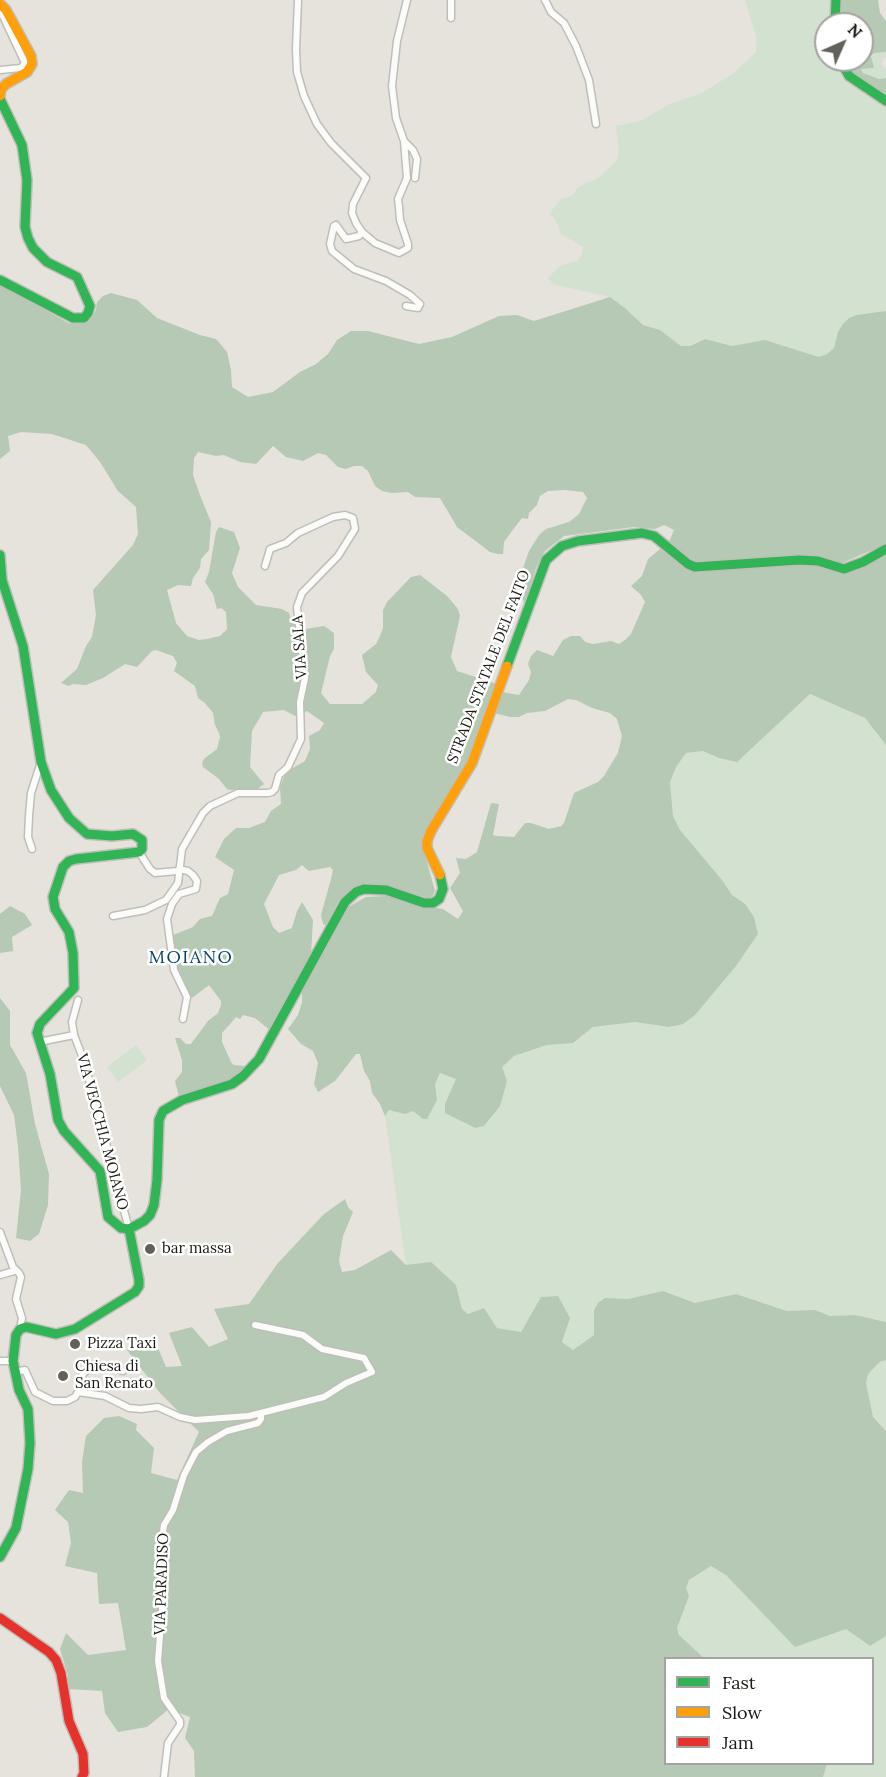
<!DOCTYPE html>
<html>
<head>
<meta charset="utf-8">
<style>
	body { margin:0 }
	#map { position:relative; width:886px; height:1777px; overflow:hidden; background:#e5e3db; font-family:Lora,serif }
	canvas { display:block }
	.legend { position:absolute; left:664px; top:1657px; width:210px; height:108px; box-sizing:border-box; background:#fff; border:2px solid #a4a3a1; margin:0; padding:8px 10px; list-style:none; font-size:18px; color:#1b1a15 }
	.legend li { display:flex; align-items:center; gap:12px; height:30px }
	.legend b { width:30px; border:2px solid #a4a3a1 }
	.north { position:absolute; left:814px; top:12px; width:60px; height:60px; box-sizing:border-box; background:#fff; border:2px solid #a4a3a1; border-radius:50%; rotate:45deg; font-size:16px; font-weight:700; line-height:24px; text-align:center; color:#1b1a15 }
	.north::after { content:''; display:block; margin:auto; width:21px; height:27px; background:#62605a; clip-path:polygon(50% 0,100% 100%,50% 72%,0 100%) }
</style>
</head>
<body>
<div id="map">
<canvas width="886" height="1777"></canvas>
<ul class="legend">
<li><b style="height:8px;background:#30b455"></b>Fast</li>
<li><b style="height:8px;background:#ff9f0a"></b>Slow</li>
<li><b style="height:8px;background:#e5322d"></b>Jam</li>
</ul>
<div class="north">N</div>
</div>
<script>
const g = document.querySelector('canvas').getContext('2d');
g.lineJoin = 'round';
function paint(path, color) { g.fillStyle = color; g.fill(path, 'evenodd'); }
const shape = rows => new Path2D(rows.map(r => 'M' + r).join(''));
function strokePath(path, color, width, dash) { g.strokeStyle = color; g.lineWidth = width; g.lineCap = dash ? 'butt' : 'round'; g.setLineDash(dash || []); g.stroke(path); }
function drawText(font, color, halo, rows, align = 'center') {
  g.font = font + ' Lora,serif'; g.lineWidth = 5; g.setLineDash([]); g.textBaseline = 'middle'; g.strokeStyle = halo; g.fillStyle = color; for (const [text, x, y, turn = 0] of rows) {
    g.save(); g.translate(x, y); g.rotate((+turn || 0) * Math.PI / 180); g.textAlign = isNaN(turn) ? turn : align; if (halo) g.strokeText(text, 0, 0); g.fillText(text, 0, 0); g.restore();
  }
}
const green = shape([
	[745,0,832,0,830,24,826,24,826,60,835,60,838,71,848,82,886,105,886,311,838,332,834,348,827,354,819,357,765,340,732,347,705,339,689,346,681,346,660,330,643,325,625,308,610,297,552,284,548,278,560,266,577,261,582,255,583,247,561,234,555,219,549,214,560,200,573,195,578,187,598,178,617,161,619,152,616,126,640,121,670,104,702,93,734,73,756,52,756,36],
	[886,52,886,58,883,58,881,65,886,68,886,78,879,79,863,73,861,69,865,68,874,53],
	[810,694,865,718,886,745,886,1322,855,1315,830,1316,815,1310,788,1311,736,1294,695,1303,663,1291,628,1299,605,1298,594,1310,594,1335,573,1350,562,1342,570,1318,541,1297,521,1332,497,1328,484,1308,468,1314,462,1309,456,1285,406,1265,385,1116,389,1110,405,1114,413,1111,423,1119,437,1100,435,1084,440,1073,456,1079,445,1104,451,1115,467,1125,475,1128,507,1081,501,1067,514,1056,547,1045,573,1043,593,1027,635,1022,669,1027,695,1015,736,966,758,934,754,917,744,904,732,895,722,880,680,830,673,816,670,782,676,767,686,753,703,751,719,758,749,751,784,716,798,706],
	[136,1045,147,1060,118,1082,107,1067],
	[886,1360,886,1431,873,1417,866,1383,868,1374,881,1362],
	[711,1566,726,1575,846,1629,870,1646,886,1636,886,1777,823,1777,827,1764,872,1764,872,1658,704,1658,679,1635,677,1628,689,1596,686,1588,689,1580]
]);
const forest = shape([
	[840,0,878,0,880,13,886,21,886,52,874,53,871,56,874,68,861,69,863,73,879,79,886,78,886,96,853,73,845,60,862,60,862,24,839,24],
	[0,284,68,323,77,324,92,318,96,310,97,302,103,296,111,293,137,300,157,318,200,335,216,339,227,352,231,370,232,387,248,397,273,392,300,372,316,364,328,354,337,340,351,331,368,331,419,344,452,337,499,316,517,315,534,321,610,297,625,308,643,325,660,330,681,346,690,346,705,339,732,346,765,340,819,357,827,354,834,348,838,332,843,324,849,318,857,315,886,311,886,544,842,563,805,555,695,562,690,561,669,542,674,530,664,525,655,529,634,527,564,536,545,551,536,568,525,604,520,594,524,565,529,551,539,535,546,529,569,522,579,514,587,498,583,492,565,490,548,491,540,496,537,505,529,513,528,519,522,518,509,535,504,542,503,554,498,554,490,552,457,527,440,498,415,497,408,492,391,493,382,491,375,486,368,471,362,466,354,466,346,469,338,467,326,455,318,453,303,461,286,457,273,446,256,464,240,462,224,455,216,456,198,452,194,458,193,475,201,498,211,522,209,550,201,559,200,568,193,578,191,586,178,585,167,590,176,623,187,636,199,640,207,639,220,636,227,629,226,612,221,608,217,609,213,594,205,582,209,572,216,532,219,527,234,532,240,548,232,573,238,587,256,605,282,609,289,613,292,622,299,627,306,629,324,626,334,633,334,649,330,656,321,693,330,704,362,704,376,692,378,685,366,672,362,655,376,644,380,636,383,628,383,610,387,602,411,577,420,575,447,596,458,609,460,616,451,657,457,671,497,684,465,770,426,836,425,855,435,891,433,895,430,898,372,885,361,887,348,893,337,904,326,925,323,924,321,915,331,879,333,870,330,867,309,871,302,865,296,870,279,875,264,904,273,927,279,933,292,928,297,911,302,902,313,920,311,954,272,1032,255,1018,243,1015,240,1019,236,1017,222,1033,222,1042,231,1062,234,1065,247,1066,234,1079,221,1085,179,1096,175,1081,182,1072,182,1060,175,1038,180,1038,186,1044,191,1044,208,1021,218,1013,221,1005,221,1001,209,985,192,998,176,979,171,936,193,927,200,919,212,916,220,898,228,894,234,870,215,857,224,839,236,828,249,828,265,822,271,811,281,804,280,787,286,772,305,761,310,749,309,736,320,730,324,723,307,711,295,716,284,710,263,712,252,731,250,767,264,784,257,789,231,790,227,789,219,779,203,767,202,763,204,759,217,749,220,737,219,733,215,725,213,713,205,703,198,698,195,686,174,671,177,663,173,656,156,650,152,651,137,667,125,664,103,678,86,685,73,684,69,686,61,683,77,669,86,646,92,637,96,615,93,590,133,545,138,534,136,507,118,491,100,462,86,445,52,434,21,432,8,436,10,451,0,459],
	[660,549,698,573,715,569,804,564,844,571,860,567,886,556,886,745,865,718,810,694,737,762,719,758,703,751,686,753,676,767,670,782,673,816,680,830,722,880,732,895,745,904,754,917,758,934,736,966,695,1015,683,1024,669,1027,635,1022,593,1027,573,1043,547,1045,514,1056,502,1067,507,1081,500,1106,484,1126,475,1128,445,1113,445,1104,456,1079,440,1073,435,1084,437,1100,427,1119,423,1119,413,1111,405,1114,389,1110,385,1116,380,1104,372,1093,370,1081,364,1071,360,1054,356,1054,335,1081,318,1092,314,1084,318,1063,313,1051,301,1044,288,1029,298,1015,302,1002,302,993,316,960,345,909,366,897,386,896,422,906,443,909,458,919,463,911,450,888,460,873,456,858,466,859,477,852,491,803,499,804,493,835,497,836,514,837,525,823,531,823,549,829,561,826,564,823,574,793,598,782,604,776,618,753,622,736,617,719,610,713,592,708,576,700,568,699,545,711,527,713,519,717,510,717,494,713,502,692,519,695,529,680,531,672,528,664,531,656,537,650,553,656,563,640,571,636,580,636,585,642,593,644,611,641,619,644,625,640,631,634,645,602,641,595,631,586,642,576,648,559],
	[10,906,25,914,32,925,12,937,13,951,0,953,0,914],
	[0,998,10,1011,10,1045,26,1073,35,1124,49,1174,48,1205,39,1234,30,1241,16,1238,21,1190,18,1146,14,1115,0,1086],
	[345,1199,348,1207,353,1212,343,1236,339,1261,342,1272,355,1270,391,1250,406,1265,431,1262,456,1285,462,1309,468,1314,484,1308,497,1328,521,1332,541,1297,558,1296,570,1318,562,1342,573,1350,594,1335,594,1310,598,1303,605,1298,628,1299,663,1291,695,1303,736,1294,787,1311,815,1310,830,1316,855,1315,886,1322,886,1360,880,1362,868,1374,866,1383,873,1417,886,1431,886,1636,870,1646,846,1629,795,1647,726,1575,711,1566,689,1580,686,1588,689,1596,677,1628,679,1635,704,1658,666,1658,666,1764,827,1764,823,1777,195,1777,194,1751,185,1738,190,1717,169,1709,147,1727,118,1732,105,1713,102,1691,68,1689,68,1675,60,1649,66,1633,88,1655,126,1650,118,1603,99,1604,97,1573,65,1566,71,1543,68,1522,55,1510,69,1490,83,1493,82,1462,86,1436,104,1418,119,1416,137,1424,136,1430,154,1448,151,1473,177,1480,199,1432,160,1393,127,1350,137,1341,148,1345,156,1343,166,1367,182,1366,169,1333,192,1327,209,1347,228,1339,214,1309,249,1304,278,1263,324,1214]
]);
const street = shape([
	[298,0,296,49,297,72,304,96,317,124,331,143,366,178,353,204,352,213,356,223,362,232,375,243,399,253,408,248,408,244,400,220,399,207,398,199,407,178,404,141],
	[407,0,397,41,392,86,396,118,404,141,413,150,417,159,415,178],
	[451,0,451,18],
	[545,0,551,12,564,23,576,46,589,80,596,124],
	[0,70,21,68,25,63,2,14,2,7],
	[362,232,359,236,346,239,336,225,334,226,330,244,332,251,354,269,386,281,410,295,420,304,418,308,406,306],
	[32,849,28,837,29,816,31,793,41,762],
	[139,852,150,869,155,873,177,871,179,872],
	[179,869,188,871,193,875,197,881,196,889,179,894,172,904,167,919,174,970,187,997,183,1019],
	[113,916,145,910,166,900,178,883,182,849,203,813,210,806,238,793,268,793,272,792,275,789,279,775,288,767,301,739,300,702,305,678,297,607,302,593,338,556,355,529,353,518,345,515,333,517,298,533,286,543,270,549,265,566],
	[78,1000,72,1022,74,1035,84,1061,129,1229],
	[39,1042,74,1035],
	[0,1232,13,1267,19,1273,21,1277,16,1299,22,1318,20,1329],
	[0,1275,14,1271],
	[0,1361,13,1361],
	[14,1372,25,1370,35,1392,53,1401,67,1401,75,1397,78,1392,85,1393,105,1396,129,1408,141,1409,158,1407,180,1417,195,1420,249,1416,324,1397,346,1383,372,1372,364,1358,322,1349,303,1335,255,1325],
	[78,1392,83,1374,92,1365,113,1367,123,1371],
	[164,1777,168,1743,180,1725,180,1721,164,1698,158,1661,162,1610,162,1539,164,1525,173,1510,184,1475,196,1452,208,1442,227,1431,258,1423,261,1419,261,1413]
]);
const fast = shape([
	[835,24,836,0],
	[840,60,849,76,886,101],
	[0,99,22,145,27,180,25,227,28,238,33,248,47,262,77,277,90,306,88,313,84,318,73,318,0,280],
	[0,555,2,580,23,646,41,762,51,790,69,818,87,834,112,836,133,834,142,840,142,849,139,852,76,859,69,861,63,867,53,897,55,909,69,932,73,953,74,988,40,1024,37,1033,50,1074,58,1120,64,1131,100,1171,108,1217,121,1228,129,1229],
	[507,666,546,560,562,546,578,541,642,533,654,536,688,564,695,567,799,560,818,561,844,569,863,562,886,549],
	[129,1229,144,1221,150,1215,154,1205,157,1180,159,1120,163,1111,182,1100,232,1084,243,1076,259,1059,345,902,356,892,364,889,386,890,424,903,433,903,439,899,443,889,440,875],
	[0,1557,16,1528,28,1469,30,1443,28,1409,19,1390,13,1361,16,1335,20,1329,26,1327,56,1334,75,1329,135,1292,139,1286,139,1280,129,1229]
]);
const slow = shape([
	[0,4,6,10,31,56,32,64,27,72,6,84,1,89,0,96],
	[440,875,427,848,427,841,431,831,472,763,507,666]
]);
const jam = shape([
	[0,1618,49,1652,56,1660,61,1673,69,1721,83,1754,84,1773,82,1777]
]);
const markers = [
	[150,1249,6,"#62605a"],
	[75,1344,6,"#62605a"],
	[63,1376,6,"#62605a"]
];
const streetNames = [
	["VIA SALA",300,647,-94],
	["STRADA STATALE DEL FAITO",489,667,-69],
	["VIA VECCHIA MOIANO",102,1132,75],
	["VIA PARADISO",162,1584,-88]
];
const poiNames = [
	["bar massa",162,1249],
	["Pizza Taxi",87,1344],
	["Chiesa di",75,1367],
	["San Renato",75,1384]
];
const quarterNames = [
	["MOIANO",191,958]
];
paint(green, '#d3e1d1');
paint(forest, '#b5c9b4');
strokePath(street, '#c0beb9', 9);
strokePath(fast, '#c0beb9', 12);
strokePath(slow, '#c0beb9', 12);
strokePath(jam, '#c0beb9', 12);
strokePath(street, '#fbfbfa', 6);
strokePath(fast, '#30b455', 9);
strokePath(slow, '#ff9f0a', 9);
strokePath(jam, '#e5322d', 9);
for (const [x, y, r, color] of markers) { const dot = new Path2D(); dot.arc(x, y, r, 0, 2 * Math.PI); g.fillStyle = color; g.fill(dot); strokePath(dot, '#fff', 2); }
drawText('15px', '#1b1a15', '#fff', streetNames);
drawText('15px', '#1b1a15', '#fff', poiNames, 'left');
g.letterSpacing = '1.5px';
drawText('18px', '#0a4264', '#fff', quarterNames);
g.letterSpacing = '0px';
</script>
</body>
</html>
